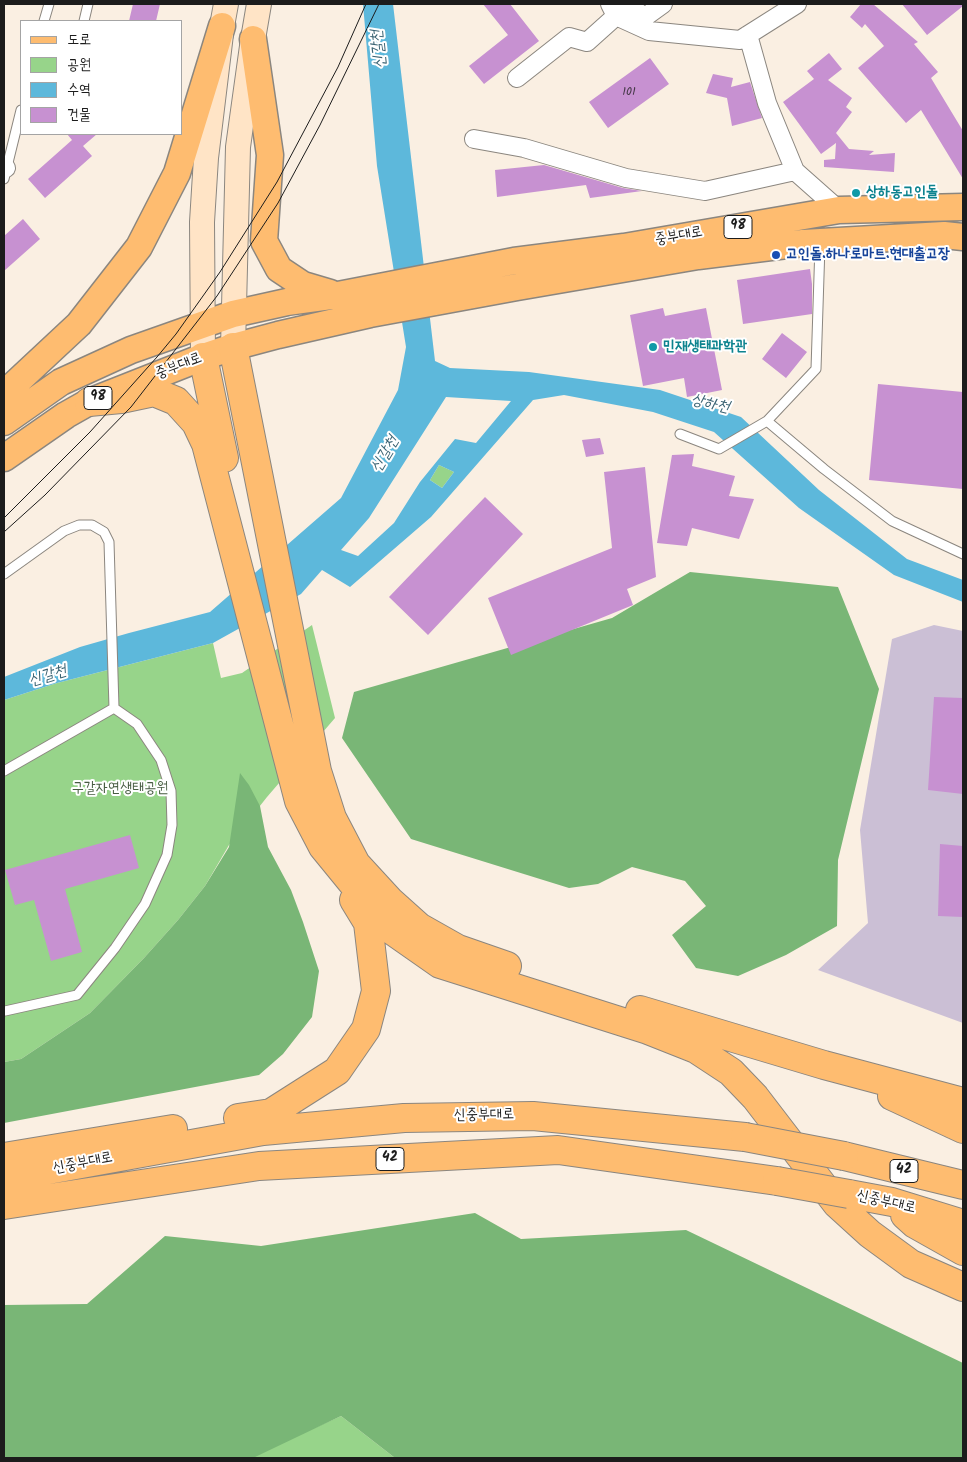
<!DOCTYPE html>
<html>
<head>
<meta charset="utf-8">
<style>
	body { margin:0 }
	#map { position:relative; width:967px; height:1462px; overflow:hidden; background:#faefe2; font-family:Kalam,"Poor Story",sans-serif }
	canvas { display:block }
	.frame { position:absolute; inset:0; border:5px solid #1c1c1c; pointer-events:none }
	.legend { position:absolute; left:20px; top:20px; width:162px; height:115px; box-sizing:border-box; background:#fff; border:1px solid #a4a4a4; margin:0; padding:6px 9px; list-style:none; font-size:15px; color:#1c1c1c }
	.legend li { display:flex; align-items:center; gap:10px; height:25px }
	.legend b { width:25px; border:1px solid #a4a4a4 }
</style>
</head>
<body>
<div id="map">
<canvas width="967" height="1462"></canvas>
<div class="frame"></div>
<ul class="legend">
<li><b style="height:6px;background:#febc70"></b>도로</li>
<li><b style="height:14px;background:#97d48a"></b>공원</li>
<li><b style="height:14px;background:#5db8db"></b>수역</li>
<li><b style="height:14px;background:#c791d1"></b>건물</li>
</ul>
</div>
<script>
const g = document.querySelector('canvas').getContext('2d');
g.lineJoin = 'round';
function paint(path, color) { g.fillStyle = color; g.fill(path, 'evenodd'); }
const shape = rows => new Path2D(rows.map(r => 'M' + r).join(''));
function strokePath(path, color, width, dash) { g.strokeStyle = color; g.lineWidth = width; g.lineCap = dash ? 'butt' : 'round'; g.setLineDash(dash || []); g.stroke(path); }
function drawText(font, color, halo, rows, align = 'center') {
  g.font = font + ' Kalam,"Poor Story",sans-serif'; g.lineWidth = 4; g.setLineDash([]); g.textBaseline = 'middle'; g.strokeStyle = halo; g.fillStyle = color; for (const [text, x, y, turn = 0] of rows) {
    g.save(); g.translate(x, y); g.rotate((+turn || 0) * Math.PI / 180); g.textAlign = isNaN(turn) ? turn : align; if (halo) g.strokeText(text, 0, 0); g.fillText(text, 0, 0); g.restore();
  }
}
const industrial = shape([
	[934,625,963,631,963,1023,818,970,868,923,860,830,892,639]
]);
const green = shape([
	[439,465,454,472,442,488,430,480],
	[312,625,335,718,267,797,229,845,205,886,178,920,144,958,90,1013,21,1059,4,1062,4,700,57,683,213,643,221,678,242,673],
	[341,1416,395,1458,248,1458]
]);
const forest = shape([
	[690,572,838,587,879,689,838,860,837,926,786,955,738,976,696,968,672,935,706,906,685,881,632,867,598,884,569,888,411,839,342,738,354,692,612,618],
	[240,773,249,785,260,806,268,847,291,890,303,922,319,971,312,1017,283,1054,259,1075,4,1123,4,1062,21,1059,90,1013,144,958,178,920,205,886,229,847],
	[475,1213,521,1239,686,1230,963,1363,963,1458,395,1458,341,1416,253,1458,4,1458,4,1305,87,1304,165,1236,261,1246]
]);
const water = shape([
	[363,4,393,4,435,361,450,368,529,372,660,390,741,417,819,490,907,559,963,580,963,602,894,575,799,508,714,432,653,412,564,395,533,400,431,517,350,587,322,570,301,594,213,643,57,683,4,700,4,677,80,647,129,633,210,612,341,498,398,390,406,347,377,166],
	[446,397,511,401,476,443,455,439,420,482,394,523,358,556,341,550,369,518],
	[439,465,454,472,442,488,430,480]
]);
const building = shape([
	[133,4,160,4,156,21,129,21],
	[483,4,510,4,539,41,484,84,469,66,508,35],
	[861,4,873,4,918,42,914,44,938,72,931,78,963,131,963,179,921,110,906,123,858,68,884,46,865,24,862,28,850,17],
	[902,4,963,4,963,6,927,35],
	[829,53,842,69,828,80,852,98,846,107,852,112,836,133,849,149,874,151,869,155,895,153,894,172,824,167,824,160,835,159,836,143,821,154,783,102,814,79,807,71],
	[650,58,669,84,608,128,589,102],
	[713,74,733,78,731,87,750,82,762,118,732,126,727,98,706,93],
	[67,134,97,134,83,146,92,156,45,198,28,179,72,140],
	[544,165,623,188,642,191,590,198,586,185,497,197,495,170],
	[23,219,40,239,4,271,4,236],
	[810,269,812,284,812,314,743,324,737,280],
	[663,308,665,316,706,308,722,390,687,397,684,378,643,386,630,315],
	[782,333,807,352,786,378,762,359],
	[878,384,963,392,963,489,869,480],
	[600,438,604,454,586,457,582,440],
	[694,454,692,466,735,476,729,496,754,499,739,539,692,528,687,546,657,543,672,455],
	[645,467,656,577,627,589,633,605,511,655,488,598,612,548,604,472],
	[485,497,523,534,428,635,389,597],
	[934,697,963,698,963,794,928,790],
	[130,835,139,868,65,889,82,952,51,961,34,900,15,905,5,870],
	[940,844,963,846,963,917,938,916]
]);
const lane = shape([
	[44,21,49,4],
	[84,21,88,4],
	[4,179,21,110],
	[767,421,824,469,892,521,963,554],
	[680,434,719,449,767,421,816,369,820,245],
	[4,574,64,531,79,525,92,525,104,532,109,542,114,708],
	[4,771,114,708],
	[5,1011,77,995,115,948,145,904,167,855,172,825,171,791,161,760,137,724,114,708]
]);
const street = shape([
	[626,4,645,17,663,4],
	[616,16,649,31,740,40,797,4],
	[748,35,767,103,795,171,839,210],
	[517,78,569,37,587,42,616,16,610,4],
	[474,139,524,148,626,178,705,191,795,171],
	[4,165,6,168]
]);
const secondary = shape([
	[233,347,238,147,253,39,259,4],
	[203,357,202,222,206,158,222,26,226,4]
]);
const primary = shape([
	[253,39,270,155,264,241,279,269,303,285,330,293],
	[4,394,79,324,139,247,177,173,222,26],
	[4,422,61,382,131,350,233,314,287,302,338,295,514,261,624,247,839,210,963,207],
	[4,458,66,415,89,402,203,357,233,347,278,335,370,314,517,287,698,256,803,243,944,235,963,237]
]);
const highway = shape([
	[233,347,317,771,332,818,356,864,390,901,419,927,458,949,507,966],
	[203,357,224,458],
	[89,402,121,399,154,392,176,401,196,423,206,444,299,801,323,847,390,929,440,964,648,1030,696,1049,731,1072,755,1097,837,1204,870,1234,911,1264,963,1287],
	[640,1010,824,1065,963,1102],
	[892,1096,963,1129],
	[238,1118,271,1113,337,1071,366,1029,376,991,368,923,354,900],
	[844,1156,963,1185],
	[4,1157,173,1129],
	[4,1178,263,1131,404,1118,533,1116,745,1137],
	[849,1194,892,1202,963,1224],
	[4,1205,259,1166,558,1150,777,1181],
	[905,1215,915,1224,963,1251]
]);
const tram = shape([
	[4,518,90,432,157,357,176,334,220,272,277,182,338,67,366,4],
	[4,532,45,495,131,407,217,296,278,203,320,125,379,4]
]);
const highwayBridge = shape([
	[745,1137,844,1156],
	[777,1181,849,1194]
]);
const markers = [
	[856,193,5,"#0f9aa8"],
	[776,255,5,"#1a4fb4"],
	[653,347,5,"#0f9aa8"]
];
const numberNames = [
	["101",629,93]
];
const shields = [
	[738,227,28],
	[98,398,28],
	[390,1159,28],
	[904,1171,28]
];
const shieldNames = [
	["98",738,227],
	["98",98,398],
	["42",390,1159],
	["42",904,1171]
];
const cultureNames = [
	["상하동고인돌",866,193],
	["민재생태과학관",663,347]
];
const streetNames = [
	["중부대로",679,237,-10],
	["중부대로",179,367,-21],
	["신중부대로",484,1116,-1],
	["신중부대로",83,1164,-11],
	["신중부대로",886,1203,13]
];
const transitNames = [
	["고인돌.하나로마트.현대출고장",786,255]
];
const parkNames = [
	["구갈자연생태공원",120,789]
];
const waterNames = [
	["신갈천",380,49,-96],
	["상하천",710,405,13],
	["신갈천",386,455,-59],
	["신갈천",48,677,-17]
];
paint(industrial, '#cbbfd5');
paint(green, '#97d48a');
paint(forest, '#79b676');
paint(water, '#5db8db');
paint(building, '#c791d1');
strokePath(lane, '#8b867f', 11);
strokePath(street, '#8b867f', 20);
strokePath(secondary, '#8b867f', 26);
strokePath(primary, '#8b867f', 29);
strokePath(highway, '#8b867f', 30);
strokePath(lane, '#fff', 9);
strokePath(street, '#fff', 18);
strokePath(secondary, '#ffe4c6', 24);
strokePath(primary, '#febc70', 26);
strokePath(highway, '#febc70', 28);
strokePath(tram, '#1c1c1c', 1);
strokePath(highwayBridge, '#8b867f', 30, []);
strokePath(highwayBridge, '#febc70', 28);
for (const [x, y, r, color] of markers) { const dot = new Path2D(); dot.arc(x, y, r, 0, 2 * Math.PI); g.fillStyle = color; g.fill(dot); strokePath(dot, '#fff', 2); }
drawText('12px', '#473949', null, numberNames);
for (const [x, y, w] of shields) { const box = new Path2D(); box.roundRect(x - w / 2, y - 11.5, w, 23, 4); g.fillStyle = '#fff'; g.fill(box); strokePath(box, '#1c1c1c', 1); }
drawText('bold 14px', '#1c1c1c', null, shieldNames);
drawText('bold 15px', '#0d838f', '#fff', cultureNames, 'left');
drawText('15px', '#1c1c1c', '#fff', streetNames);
drawText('bold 15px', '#164399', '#fff', transitNames, 'left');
drawText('15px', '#475c42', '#fff', parkNames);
drawText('italic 16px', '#396272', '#fff', waterNames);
</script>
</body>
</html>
